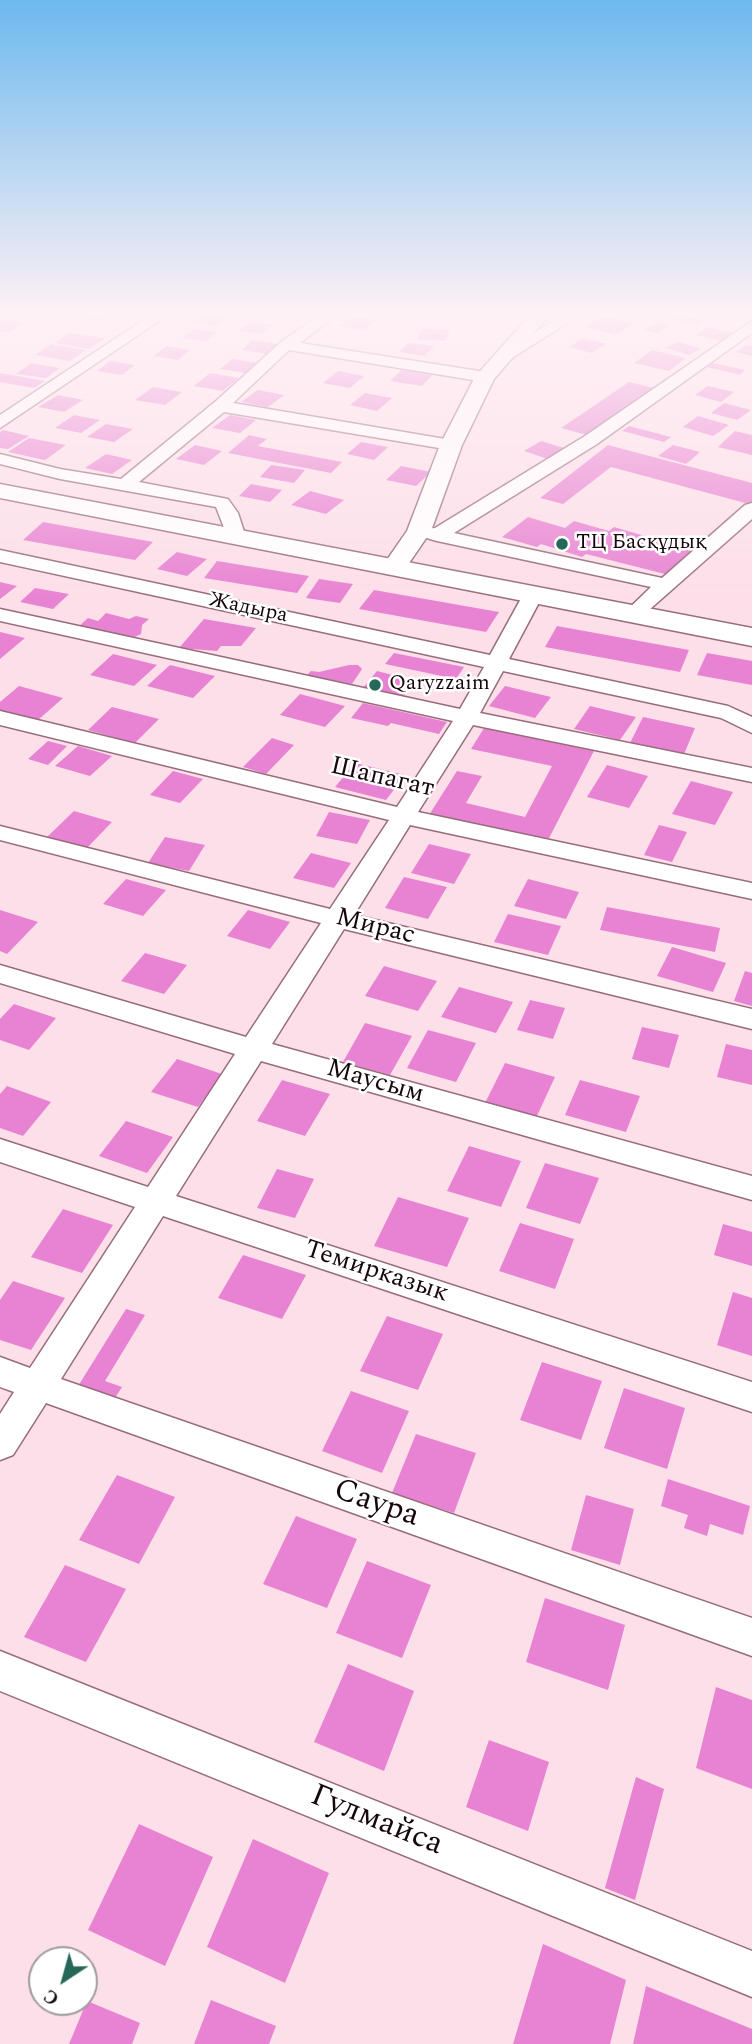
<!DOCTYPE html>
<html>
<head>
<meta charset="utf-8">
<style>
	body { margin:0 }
	#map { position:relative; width:752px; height:2044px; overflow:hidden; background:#fddfe9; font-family:Spectral,serif }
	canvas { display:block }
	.north { position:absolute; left:28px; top:1946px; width:70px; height:70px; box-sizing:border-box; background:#fff; border:2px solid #a19c9e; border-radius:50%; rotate:216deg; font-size:19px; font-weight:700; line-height:28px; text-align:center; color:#15070c }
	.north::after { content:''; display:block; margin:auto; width:24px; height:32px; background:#256859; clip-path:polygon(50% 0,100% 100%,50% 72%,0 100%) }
</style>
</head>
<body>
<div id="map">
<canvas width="752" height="2044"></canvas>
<div class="north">С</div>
</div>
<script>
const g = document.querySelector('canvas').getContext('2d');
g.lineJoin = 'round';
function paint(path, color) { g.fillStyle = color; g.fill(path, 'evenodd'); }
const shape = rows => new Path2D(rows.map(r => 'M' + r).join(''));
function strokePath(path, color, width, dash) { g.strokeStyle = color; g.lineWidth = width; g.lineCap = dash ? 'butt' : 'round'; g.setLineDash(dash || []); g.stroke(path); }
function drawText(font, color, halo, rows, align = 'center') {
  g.font = font + ' Spectral,serif'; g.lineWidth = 5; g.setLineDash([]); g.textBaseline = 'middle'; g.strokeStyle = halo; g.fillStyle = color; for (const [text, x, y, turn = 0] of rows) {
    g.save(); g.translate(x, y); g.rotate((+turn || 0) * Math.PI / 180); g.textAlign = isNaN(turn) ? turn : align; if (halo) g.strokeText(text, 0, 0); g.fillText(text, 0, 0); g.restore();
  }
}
const building = shape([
	[79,315,109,315,99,321,76,317],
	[202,315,212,315,227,317,216,326,192,323],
	[680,315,705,321,698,326,673,320],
	[352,316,377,320,365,330,339,326],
	[602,316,634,323,617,335,584,327],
	[3,319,26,323,8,333,0,332,0,320],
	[250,321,274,325,263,334,239,331],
	[657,321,670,324,658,333,644,330],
	[708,327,732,333,720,341,696,335],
	[423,328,450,330,445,341,417,339],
	[194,329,217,332,206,342,182,338],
	[70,333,105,338,89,349,54,343],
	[583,338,606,344,592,353,569,347],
	[253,340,278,344,267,354,242,350],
	[678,342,701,349,689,355,665,348],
	[408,343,434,346,425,356,399,352],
	[51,344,86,350,70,361,35,355],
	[746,345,752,346,752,356,736,352],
	[166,346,190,350,178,360,154,356],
	[652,350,686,358,669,371,634,363],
	[232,359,257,363,246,373,220,369],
	[110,361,135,365,122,375,97,371],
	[31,363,60,368,46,378,16,374],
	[713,363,745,370,740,375,707,367],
	[401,370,432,375,422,386,390,381],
	[338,371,364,376,350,388,323,383],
	[0,373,45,381,34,388,0,382],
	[210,373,239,378,223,391,194,386],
	[629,382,654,388,587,435,561,428],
	[708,386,734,392,721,402,695,395],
	[153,387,182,392,165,405,135,400],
	[258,390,284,395,268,407,241,402],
	[365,393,392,398,377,411,350,405],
	[58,395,83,400,64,412,38,407],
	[724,403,751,410,737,420,711,413],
	[74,415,100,420,81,433,55,428],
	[230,415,256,420,240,433,212,428],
	[698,416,729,425,713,436,683,427],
	[106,424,133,429,114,442,87,437],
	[629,426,671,437,664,442,622,431],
	[3,430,29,436,8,449,0,448,0,432],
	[735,431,752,435,752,455,718,447],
	[249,435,267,439,258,446,342,462,331,473,228,453],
	[29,438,66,445,45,460,8,452],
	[541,441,571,450,554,461,524,451],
	[361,442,388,447,374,460,347,454],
	[195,445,222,451,204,465,176,459],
	[608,445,752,483,752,502,749,504,611,467,563,504,540,498],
	[673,445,700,452,686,464,658,456],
	[106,454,132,460,112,474,85,468],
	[271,465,305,470,294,483,260,477],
	[401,466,431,472,416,486,386,480],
	[251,484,282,490,270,502,239,496],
	[310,491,344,500,326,514,291,505],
	[528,517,565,528,574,521,609,531,614,527,693,550,665,574,586,554,582,557,541,544,537,547,502,537],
	[43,522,153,542,135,560,23,540],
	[177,552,207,559,187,576,157,569],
	[217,561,309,576,297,593,204,578],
	[319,579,353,584,340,603,306,598],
	[0,582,17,586,0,599],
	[35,588,69,594,53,609,20,602],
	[374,590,499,612,486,632,359,609],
	[106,613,129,619,136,616,149,619,142,625,141,634,128,640,77,628,88,618,98,621],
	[204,619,256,628,241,646,221,646,217,651,179,648],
	[557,626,689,650,680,672,545,647],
	[0,632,25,638,0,659],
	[394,653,464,667,456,679,385,664],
	[707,653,752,661,752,685,697,675],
	[113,654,157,665,134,686,90,675],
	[170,665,215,676,193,698,147,686],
	[349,665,358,665,362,669,352,684,307,675,311,671,319,672],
	[377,671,416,681,401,699,362,689],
	[19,686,63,698,38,720,0,710,0,702],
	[505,686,551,697,535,718,489,706],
	[300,694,345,706,325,727,280,715],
	[363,703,447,722,439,734,391,723,388,726,351,718],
	[590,706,636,717,620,740,574,729],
	[112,707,159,719,135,743,88,730],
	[643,717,695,728,684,754,630,743],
	[484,728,594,751,547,842,429,815,457,771,482,776,466,803,525,817,552,766,471,749],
	[272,738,294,745,266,774,243,767],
	[48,741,67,746,48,765,28,759],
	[78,746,112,756,90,776,55,766],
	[355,763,405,775,386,800,335,787],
	[607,765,648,776,629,808,587,797],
	[173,771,203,779,180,803,150,795],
	[691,781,733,792,715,825,672,814],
	[74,811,112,822,86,849,47,837],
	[329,812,370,820,357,844,316,836],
	[659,825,687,832,672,862,644,855],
	[165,837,205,845,189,871,148,863],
	[429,844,471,854,454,884,411,873],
	[311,853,351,863,334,888,293,878],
	[404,877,447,887,428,919,385,908],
	[126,879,166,890,143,916,103,904],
	[528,879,579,892,566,919,514,906],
	[607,907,720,928,715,952,600,930],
	[0,910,38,922,7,954,0,951],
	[248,910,290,922,270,949,227,936],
	[508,914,561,926,548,955,494,942],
	[672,947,726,963,713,992,657,976],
	[145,953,187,965,164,994,121,981],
	[384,966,437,981,418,1011,365,996],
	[745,971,752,973,752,1006,734,1001],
	[459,987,513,1002,496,1033,441,1017],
	[530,1000,565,1008,553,1039,517,1030],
	[14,1004,56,1018,29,1050,0,1040,0,1019],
	[365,1023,412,1036,390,1075,343,1062],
	[642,1027,679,1035,669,1068,632,1059],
	[428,1030,476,1043,456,1082,407,1068],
	[726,1044,752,1050,752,1085,717,1077],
	[177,1059,222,1074,198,1107,151,1092],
	[505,1063,555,1077,536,1118,485,1103],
	[282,1080,330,1094,305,1136,257,1121],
	[580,1080,640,1096,626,1132,565,1115],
	[7,1086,51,1102,23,1136,0,1128,0,1094],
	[126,1121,173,1137,147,1173,99,1156],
	[469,1146,521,1161,501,1207,447,1191],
	[545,1163,599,1178,580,1224,526,1208],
	[277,1169,314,1179,295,1218,257,1208],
	[398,1197,469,1218,447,1267,374,1246],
	[63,1209,113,1225,82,1273,31,1257],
	[520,1223,574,1239,555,1289,499,1271],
	[723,1224,752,1232,752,1266,714,1255],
	[243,1255,306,1275,282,1319,218,1298],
	[13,1281,65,1298,31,1350,0,1340,0,1300],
	[733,1292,752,1298,752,1356,717,1345],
	[126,1309,145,1315,105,1381,122,1387,111,1404,75,1391],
	[387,1316,443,1334,418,1390,360,1371],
	[542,1362,602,1381,581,1440,520,1420],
	[624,1388,685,1408,667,1469,604,1448],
	[351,1391,409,1411,382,1473,322,1451],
	[416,1434,476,1453,454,1513,392,1493],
	[117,1475,175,1497,139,1564,79,1540],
	[668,1479,750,1506,743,1535,710,1524,707,1536,684,1528,688,1515,661,1506],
	[586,1495,634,1509,620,1565,571,1550],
	[296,1516,357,1539,327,1608,263,1584],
	[367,1561,431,1585,402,1658,336,1633],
	[65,1565,126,1589,86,1662,24,1637],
	[545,1598,625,1625,608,1690,526,1662],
	[348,1664,414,1691,384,1771,314,1742],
	[716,1687,752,1700,752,1789,696,1768],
	[489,1740,549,1762,528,1831,466,1807],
	[636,1777,664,1789,635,1900,605,1888],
	[139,1824,213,1857,165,1966,88,1930],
	[253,1839,329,1873,285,1983,207,1947],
	[543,1944,626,1980,610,2044,513,2044],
	[646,1986,752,2029,752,2044,633,2044],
	[211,2000,276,2026,269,2044,194,2044],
	[87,2001,140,2023,132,2044,69,2044]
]);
const minor = shape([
	[151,315,168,315,0,428,0,415,151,315],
	[320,315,337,315,300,343,485,372,493,377,485,382,289,350,233,403,451,440,460,445,457,449,451,450,224,412,139,482,228,499,238,513,246,538,237,544,228,538,216,507,60,479,0,464,0,454,60,469,121,479,216,401,281,342,320,315],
	[563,315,580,315,504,363,498,365,490,360,563,315],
	[752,321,752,333,597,444,454,533,662,578,745,505,752,503,752,519,640,618,633,620,626,618,623,614,651,587,437,541,423,537,421,533,423,529,435,528,585,436,752,321],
	[0,550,490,655,523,595,526,591,533,589,540,591,543,595,509,659,728,706,752,717,752,733,721,718,503,671,480,713,752,768,752,782,473,725,418,812,752,883,752,899,410,825,354,915,752,1009,752,1029,344,929,272,1044,752,1176,752,1200,261,1061,176,1196,752,1382,752,1412,163,1216,61,1379,752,1618,752,1656,46,1403,13,1455,0,1460,0,1414,14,1392,0,1387,0,1357,30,1368,135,1207,0,1162,0,1139,148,1187,235,1054,0,983,0,965,246,1037,321,923,0,840,0,826,330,909,389,820,0,725,0,711,397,807,453,721,0,621,0,609,460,709,484,667,0,562,0,550],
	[0,1651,752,1951,752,1997,0,1691,0,1651]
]);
const tertiary = shape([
	[530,315,549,315,494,379,462,445,431,531,403,572,394,574,385,572,382,567,407,531,440,445,475,377,530,315]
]);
const secondary = shape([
	[0,484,752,628,752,646,0,498,0,484]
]);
const markers = [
	[562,544,7,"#256859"],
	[375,685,7,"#256859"]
];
const farPoinames = [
	["ТЦ Басқұдық",576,544],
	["Qaryzzaim",389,685]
];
const farStreetnames = [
	["Жадыра",248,609,12]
];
const streetNames = [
	["Шапагат",382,779,13],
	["Мирас",375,928,14],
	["Маусым",375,1083,16],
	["Темирказык",376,1273,18]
];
const nearStreetnames = [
	["Саура",376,1505,19],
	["Гулмайса",376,1822,22]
];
paint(building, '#e882d2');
strokePath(minor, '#976c7c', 3);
strokePath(tertiary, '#976c7c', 3);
strokePath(secondary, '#976c7c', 3);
paint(minor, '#fff');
paint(tertiary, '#fff');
paint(secondary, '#fff');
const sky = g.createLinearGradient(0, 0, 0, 601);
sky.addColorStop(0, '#6db9ef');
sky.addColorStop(0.52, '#fef1f5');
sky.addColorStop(1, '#fef1f500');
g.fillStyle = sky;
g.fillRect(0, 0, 752, 601);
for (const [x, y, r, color] of markers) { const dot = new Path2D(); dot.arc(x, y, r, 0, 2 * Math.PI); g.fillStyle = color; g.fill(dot); strokePath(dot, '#fff', 2.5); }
drawText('21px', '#15070c', '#fff', farPoinames, 'left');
drawText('21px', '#15070c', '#fff', farStreetnames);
drawText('26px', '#15070c', '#fff', streetNames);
drawText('32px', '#15070c', '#fff', nearStreetnames);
</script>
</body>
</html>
